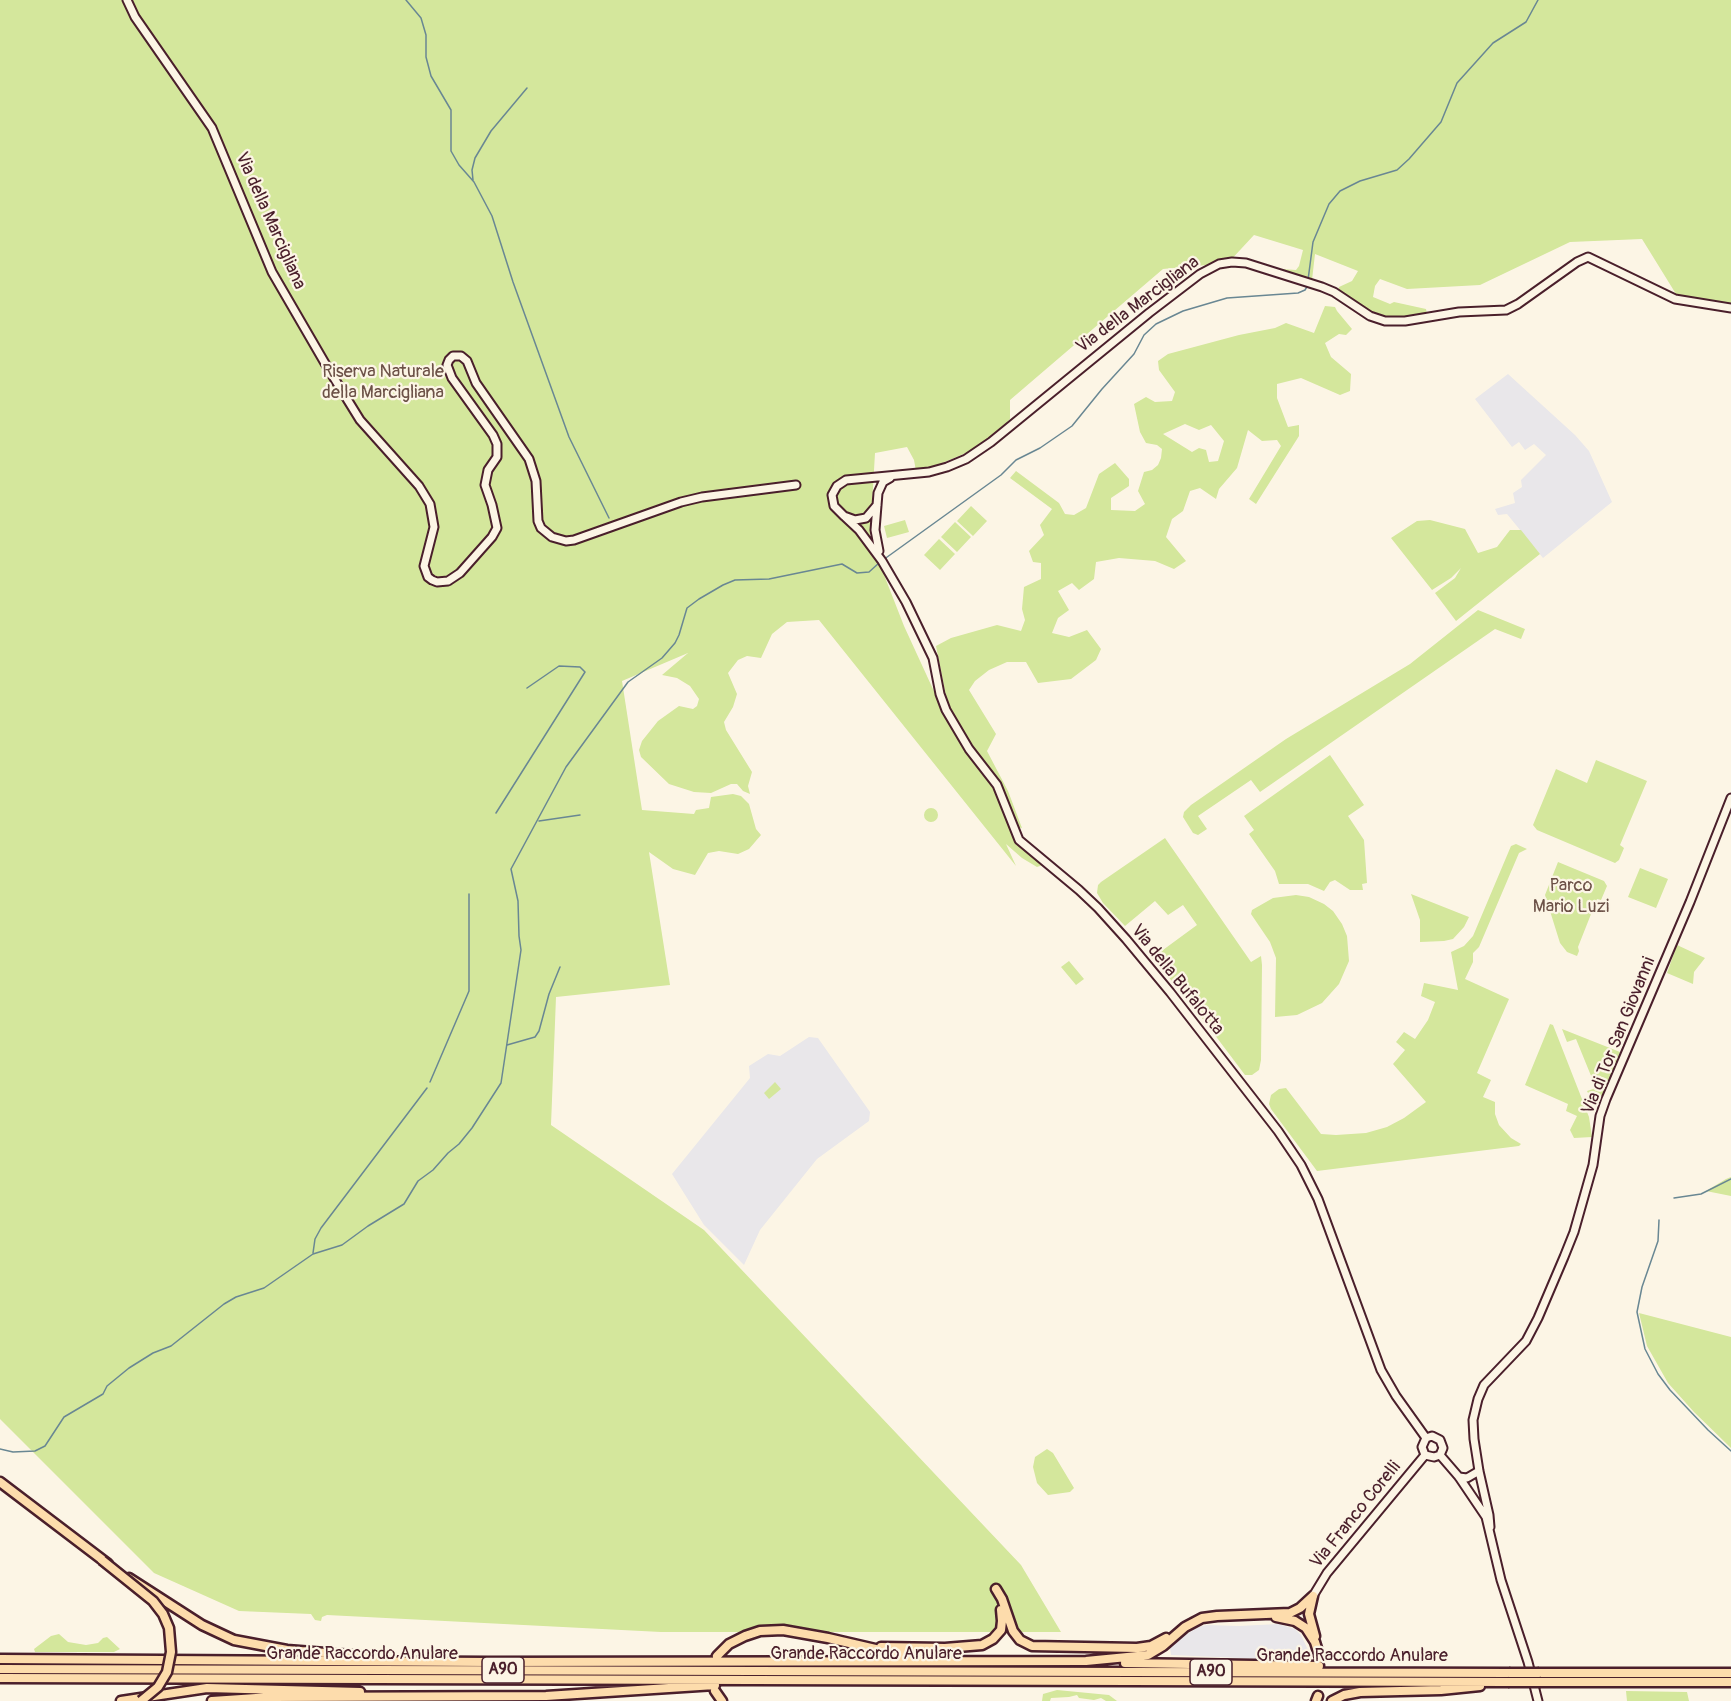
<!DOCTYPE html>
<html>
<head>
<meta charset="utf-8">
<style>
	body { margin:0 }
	canvas { display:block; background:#fcf5e5 }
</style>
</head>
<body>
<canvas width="1731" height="1701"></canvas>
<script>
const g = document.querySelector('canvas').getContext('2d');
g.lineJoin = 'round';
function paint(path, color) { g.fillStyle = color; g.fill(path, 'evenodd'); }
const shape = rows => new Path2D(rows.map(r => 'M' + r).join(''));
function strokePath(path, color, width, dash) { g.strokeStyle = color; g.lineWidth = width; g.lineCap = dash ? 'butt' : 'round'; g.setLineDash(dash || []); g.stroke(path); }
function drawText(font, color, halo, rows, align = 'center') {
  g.font = font + ' Pangolin,sans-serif'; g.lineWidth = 4.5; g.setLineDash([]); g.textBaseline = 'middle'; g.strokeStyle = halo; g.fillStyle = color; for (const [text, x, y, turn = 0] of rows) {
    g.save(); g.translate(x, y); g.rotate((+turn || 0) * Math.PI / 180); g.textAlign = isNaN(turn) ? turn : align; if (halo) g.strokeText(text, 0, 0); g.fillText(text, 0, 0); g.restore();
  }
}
const built = shape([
	[1508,374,1575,435,1589,451,1612,502,1543,558,1507,514,1498,515,1495,509,1515,503,1513,493,1522,487,1521,480,1546,455,1534,444,1525,450,1519,442,1512,447,1475,399],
	[809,1037,818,1038,870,1112,869,1121,817,1159,760,1230,744,1265,704,1225,672,1174,750,1078,749,1066,768,1054,780,1056],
	[1278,1624,1295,1629,1301,1635,1308,1650,1309,1661,1171,1655,1170,1648,1182,1637,1198,1627,1207,1625,1239,1626]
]);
const green = shape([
	[0,0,1731,0,1731,305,1676,294,1642,239,1570,242,1480,285,1407,289,1380,279,1375,286,1373,297,1390,304,1394,302,1426,309,1427,314,1405,319,1382,318,1338,291,1339,287,1352,281,1358,271,1315,254,1312,280,1306,280,1282,272,1282,269,1296,270,1299,266,1303,250,1254,235,1228,263,1163,269,1010,400,1010,419,997,433,975,449,926,470,916,471,914,460,907,447,875,453,870,539,904,626,938,700,955,731,1000,795,1013,834,1030,854,1043,865,1037,867,1022,858,1006,844,1016,866,819,620,787,622,772,634,761,658,747,656,738,660,728,673,737,694,733,707,724,722,726,730,752,772,748,786,750,794,743,791,737,784,731,784,711,793,694,792,669,784,641,757,639,750,642,741,658,721,679,706,693,709,697,706,699,699,690,686,677,678,662,675,688,653,622,681,642,810,694,814,696,810,709,808,711,797,733,794,741,796,749,804,756,829,761,835,749,849,738,854,719,851,708,853,695,875,673,869,649,852,670,985,556,997,551,1125,704,1230,1021,1565,1061,1632,661,1632,327,1615,322,1617,321,1621,315,1620,311,1614,239,1611,154,1573,0,1419],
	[1325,306,1335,307,1337,311,1352,329,1346,335,1339,334,1325,343,1331,357,1351,374,1350,391,1340,395,1301,378,1277,384,1277,398,1288,427,1299,425,1299,436,1256,504,1249,499,1281,446,1277,440,1262,441,1248,430,1237,468,1219,489,1216,499,1200,488,1190,491,1183,511,1172,519,1166,537,1186,561,1174,569,1155,561,1119,558,1096,562,1094,579,1079,590,1072,583,1058,591,1069,610,1058,618,1052,633,1069,637,1087,630,1101,649,1096,660,1071,679,1038,683,1026,662,1007,662,989,670,975,681,969,690,996,734,987,751,1008,791,1022,828,1016,827,993,775,962,731,948,706,936,646,951,638,997,625,1021,631,1025,620,1022,609,1024,587,1041,579,1041,563,1033,562,1029,551,1044,535,1040,525,1052,509,1010,478,1016,471,1059,503,1065,514,1074,515,1086,508,1099,474,1115,463,1129,479,1129,486,1111,498,1111,510,1135,511,1145,504,1138,491,1144,472,1152,470,1158,465,1161,458,1162,449,1157,445,1146,443,1140,432,1134,404,1146,397,1155,402,1172,401,1175,392,1159,370,1158,361,1168,354,1239,335,1275,328,1286,323,1314,333],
	[1185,424,1199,430,1211,425,1224,441,1218,461,1209,462,1206,450,1199,448,1192,452,1163,434],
	[971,506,987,521,973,536,957,521],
	[905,520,909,532,887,538,884,526],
	[1430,520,1465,529,1478,553,1497,547,1510,530,1521,530,1540,554,1456,621,1435,593,1455,578,1461,568,1451,578,1432,590,1391,538,1417,521],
	[955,522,971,537,957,552,941,537],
	[939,539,955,554,940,570,924,555],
	[1478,610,1525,629,1521,639,1495,629,1260,792,1251,780,1198,816,1207,829,1198,835,1193,833,1183,817,1184,812,1191,805,1286,739,1410,664],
	[1330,755,1364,805,1348,816,1364,840,1367,883,1362,884,1363,890,1350,890,1335,880,1330,882,1324,891,1308,884,1279,884,1275,871,1249,834,1254,830,1244,816],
	[1596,760,1647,781,1620,845,1624,848,1619,860,1615,863,1537,830,1533,825,1556,769,1587,783],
	'924 815a7 7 0 1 1 14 0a7 7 0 1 1-14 0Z',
	[1165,838,1251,962,1261,956,1262,965,1261,1060,1259,1070,1252,1075,1245,1075,1190,1002,1152,958,1197,925,1183,905,1168,915,1155,901,1125,926,1103,903,1097,893,1098,885,1101,882],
	[1516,844,1527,849,1519,853,1479,947,1473,953,1473,962,1465,979,1509,999,1477,1073,1491,1080,1483,1097,1495,1102,1495,1114,1499,1125,1511,1138,1521,1144,1519,1146,1317,1171,1271,1109,1269,1104,1271,1095,1279,1089,1286,1088,1321,1134,1336,1135,1366,1133,1387,1127,1404,1118,1426,1102,1393,1064,1405,1050,1396,1042,1404,1032,1415,1039,1428,1020,1435,1002,1421,996,1424,983,1458,990,1451,952,1464,946,1473,936,1511,846],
	[1558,862,1604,881,1607,886,1601,900,1597,899,1578,947,1579,951,1577,956,1567,952,1560,943,1545,895],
	[1640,868,1668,879,1656,908,1628,897],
	[1411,894,1469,917,1464,927,1453,939,1444,941,1420,942,1420,920],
	[1296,895,1309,897,1324,904,1333,911,1342,924,1347,936,1349,961,1339,984,1322,1003,1297,1015,1275,1017,1276,958,1270,942,1251,914,1252,910,1273,898],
	[1677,945,1705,958,1694,972,1693,984,1667,973],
	[1069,961,1084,979,1076,985,1061,967],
	[1550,1024,1553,1025,1589,1117,1592,1137,1574,1138,1570,1130,1577,1116,1566,1111,1568,1104,1525,1085],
	[1562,1029,1620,1052,1599,1103,1593,1103,1587,1091,1596,1088,1576,1039,1567,1042],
	[775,1082,781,1089,769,1099,764,1093],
	[1731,1177,1731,1196,1706,1191,1726,1179],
	[1639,1313,1731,1337,1731,1448,1694,1412,1668,1383,1647,1346],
	[1047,1449,1053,1453,1074,1488,1070,1492,1048,1495,1037,1483,1033,1467,1035,1457],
	[59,1634,68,1642,86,1645,98,1643,103,1638,107,1637,120,1649,114,1652,35,1652,34,1649,51,1636],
	[1057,1690,1109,1695,1117,1701,1106,1701,1101,1698,1094,1700,1079,1698,1077,1695,1069,1697,1051,1698,1050,1701,1042,1701,1043,1694],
	[1626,1691,1687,1692,1689,1701,1627,1701]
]);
const stream = shape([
	[406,0,421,18,426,35,426,57,431,76,451,110,451,151,459,165,474,182,492,216,513,282,569,437,609,518],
	[473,180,472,170,475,158,491,131,527,88],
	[1308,280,1313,242,1329,204,1340,191,1360,181,1397,170,1409,159,1441,122,1457,83,1493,43,1526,22,1538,0],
	[883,560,1001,475,1016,460,1040,448,1072,426,1102,389,1134,354,1144,335,1156,324,1183,311,1227,298,1298,293,1305,290,1308,285],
	[496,813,585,672,580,667,559,666,527,688],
	[539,821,580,815],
	[507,1045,535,1037,539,1031,549,994,560,967],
	[430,1082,469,991,469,894],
	[1674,1198,1701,1194,1731,1179],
	[1659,1220,1658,1241,1642,1287,1637,1312,1645,1349,1658,1374,1670,1390,1708,1430,1731,1451],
	[313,1253,315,1239,321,1228,427,1088],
	[0,1449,13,1452,35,1451,45,1446,64,1417,103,1394,107,1386,129,1368,153,1353,171,1346,224,1304,236,1297,264,1288,313,1254,342,1245,368,1226,404,1204,418,1181,433,1170,448,1153,459,1144,472,1128,501,1083,521,950,519,936,518,901,511,869,566,767,628,682,662,658,675,643,679,635,687,608,699,599,723,585,735,580,769,579,842,564,857,573,869,572,879,563]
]);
const secondary = shape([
	[127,0,135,17,212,128,272,272,326,365,360,420,419,486,430,504,434,527,424,566,428,577,432,580,437,582,448,581,460,573,492,537,497,528,492,505,485,485,488,470,497,457,497,444,493,435,452,378,447,365,449,360,453,356,461,356,467,361,476,383,529,459,536,481,538,521,541,528,552,537,566,541,574,540,681,502,702,497,796,485],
	[877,505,866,518,855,520,844,516,834,506,832,495,837,486,846,480,929,472,947,467,966,459,991,442,1149,313,1200,274,1219,264,1232,262,1246,263,1322,287,1334,292,1370,316,1385,321,1405,321,1459,312,1506,310,1518,304,1577,262,1588,257,1675,299,1731,308],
	[844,516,859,530,882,561,906,602,933,658,940,694,946,710,969,749,997,785,1019,840,1079,890,1098,908,1126,939,1170,992,1278,1131,1301,1165,1318,1199,1381,1370,1396,1396,1426,1438],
	[879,551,875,530,878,493,883,482,890,478],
	[1426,1438,1422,1447,1425,1455,1434,1457,1440,1455],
	[1426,1438,1432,1436,1440,1440,1443,1448,1440,1455],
	[1440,1455,1459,1477,1486,1517,1501,1580,1528,1662,1538,1701],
	[1459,1477,1467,1478,1479,1471],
	[1490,1527,1489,1515,1479,1471,1474,1439,1473,1420,1478,1399,1484,1385,1526,1341,1538,1318,1564,1257,1574,1232,1593,1165,1600,1116,1606,1099,1690,902,1731,798],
	[1313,1596,1327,1573,1425,1455]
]);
const highway = shape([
	[0,1482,108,1564],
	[129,1578,202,1625,234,1640,287,1650,364,1656],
	[996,1589,1002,1599,1013,1631,1020,1640,1032,1646,1137,1648,1151,1646,1166,1638],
	[1313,1596,1309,1614,1315,1636],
	[1276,1617,1295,1621,1306,1628,1315,1642,1320,1658],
	[881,1647,945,1648,982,1645,993,1639,1001,1630,1002,1621,1001,1610],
	[717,1656,729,1644,745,1636,760,1631,783,1630,828,1638,897,1654,922,1657],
	[0,1659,488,1662,1086,1661,1148,1655,1163,1646,1185,1627,1202,1618,1217,1616,1290,1613,1300,1608,1313,1596],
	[1125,1663,1319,1666],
	[0,1669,1509,1673],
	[1539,1673,1731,1673],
	[0,1678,1508,1682],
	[1541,1682,1731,1682],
	[715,1691,722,1701],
	[121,1701,207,1688,360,1692],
	[212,1701,271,1697,546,1696,715,1685],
	[1316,1701,1318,1696],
	[1332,1701,1344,1695,1360,1692,1441,1690,1480,1686]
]);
const highwayBridge = shape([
	[102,1560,153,1601,163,1614,169,1628,171,1652,167,1672,158,1687,141,1701],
	[1509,1673,1539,1673],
	[1508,1682,1541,1682]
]);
const shields = [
	[503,1670,42],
	[1211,1672,42]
];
const shieldNames = [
	["A90",503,1670],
	["A90",1211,1672]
];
const streetNames = [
	["Via della Marcigliana",270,221,66],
	["Via della Marcigliana",1138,305,-37],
	["Via della Bufalotta",1177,980,51],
	["Via di Tor San Giovanni",1619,1036,-68],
	["Via Franco Corelli",1356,1515,-51],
	["Grande Raccordo Anulare",362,1654],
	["Grande Raccordo Anulare",866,1654],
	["Grande Raccordo Anulare",1352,1656]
];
const parkNames = [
	["Riserva Naturale",383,372],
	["della Marcigliana",383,393],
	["Parco",1571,886],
	["Mario Luzi",1571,907]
];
paint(built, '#e9e7ea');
paint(green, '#d4e79c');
strokePath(stream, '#698793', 1.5);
strokePath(secondary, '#4a1f2b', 11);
strokePath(highway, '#4a1f2b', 13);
strokePath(secondary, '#fcf5e5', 7);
strokePath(highway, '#fddcac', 8);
strokePath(highwayBridge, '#4a1f2b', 13, []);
strokePath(highwayBridge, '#fddcac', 8);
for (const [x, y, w] of shields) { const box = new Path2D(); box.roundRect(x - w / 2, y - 13, w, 26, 4.5); g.fillStyle = '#fcf5e5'; g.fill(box); strokePath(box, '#4a1f2b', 1.5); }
drawText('bold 16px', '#4a1f2b', null, shieldNames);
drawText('18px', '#4a1f2b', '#fcf5e5', streetNames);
drawText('18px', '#6c5147', '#fcf5e5', parkNames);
</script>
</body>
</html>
